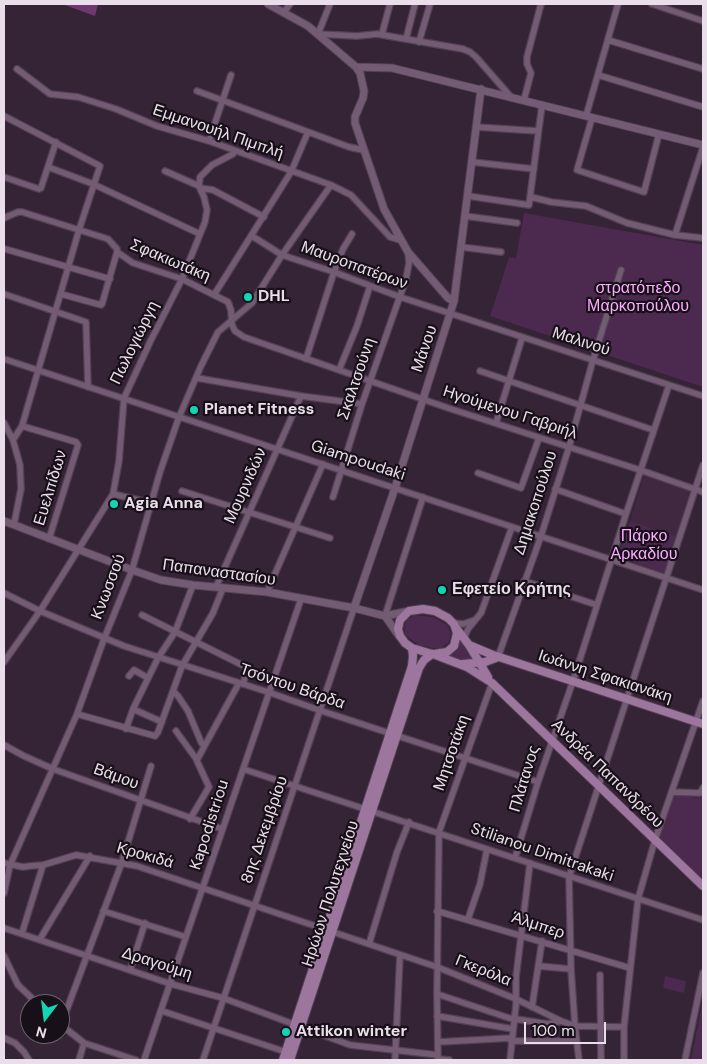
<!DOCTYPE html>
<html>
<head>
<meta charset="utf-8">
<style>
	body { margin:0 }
	#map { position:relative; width:707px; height:1064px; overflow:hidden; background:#352336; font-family:"DM Sans",sans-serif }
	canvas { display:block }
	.frame { position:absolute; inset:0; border:5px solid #eadeea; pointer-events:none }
	.north { position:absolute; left:20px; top:994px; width:50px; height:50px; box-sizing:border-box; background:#181018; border:1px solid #6c626c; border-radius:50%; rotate:195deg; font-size:14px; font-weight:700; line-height:20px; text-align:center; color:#eadeea }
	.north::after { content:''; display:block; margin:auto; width:18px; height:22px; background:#13d5b3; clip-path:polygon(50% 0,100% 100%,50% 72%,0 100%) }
	.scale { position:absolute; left:524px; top:1022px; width:82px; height:22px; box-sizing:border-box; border:2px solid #eadeea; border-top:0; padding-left:6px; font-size:15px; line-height:18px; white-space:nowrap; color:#eadeea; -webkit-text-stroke:4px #181018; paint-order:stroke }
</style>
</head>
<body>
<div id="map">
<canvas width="707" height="1064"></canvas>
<div class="frame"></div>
<div class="north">N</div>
<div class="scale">100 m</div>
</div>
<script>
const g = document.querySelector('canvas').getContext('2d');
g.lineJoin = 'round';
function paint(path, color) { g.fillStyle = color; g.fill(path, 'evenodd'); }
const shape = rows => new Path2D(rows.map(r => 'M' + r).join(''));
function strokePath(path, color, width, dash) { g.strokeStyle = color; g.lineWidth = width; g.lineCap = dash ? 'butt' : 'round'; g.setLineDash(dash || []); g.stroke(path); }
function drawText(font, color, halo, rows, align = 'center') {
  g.font = font + ' "DM Sans",sans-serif'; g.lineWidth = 4.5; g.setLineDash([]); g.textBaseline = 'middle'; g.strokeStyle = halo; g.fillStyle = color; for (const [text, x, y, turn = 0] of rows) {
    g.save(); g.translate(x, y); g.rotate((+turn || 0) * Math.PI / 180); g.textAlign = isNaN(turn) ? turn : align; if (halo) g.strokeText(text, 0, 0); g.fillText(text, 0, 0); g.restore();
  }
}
const built = shape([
	[644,476,691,491,676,536,630,521]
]);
const green = shape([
	[524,213,703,245,703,387,490,316,509,257,516,258],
	[630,521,676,536,664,573,618,557],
	[414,615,433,617,447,625,451,633,449,642,441,648,433,648,419,645,409,638,405,634,404,626,407,620],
	[460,638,472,656,469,661,445,657,458,644],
	[703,790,703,884,657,839,675,793,697,798],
	[665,976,686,981,684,993,663,988],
	[703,999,703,1060,691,1060]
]);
const forest = shape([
	[62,4,98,4,95,16]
]);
const minor = shape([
	[652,4,703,21],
	[284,12,290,4],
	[318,34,357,36,377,34,463,49,470,52,476,57,511,97],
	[318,34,330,4],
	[382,34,390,4],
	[406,39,415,4],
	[608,40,703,69],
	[419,42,430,4],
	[17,69,50,94,78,97,116,109,157,126,209,141,331,185,351,195,390,237,400,240],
	[598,75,703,107],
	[197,91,349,147,363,150],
	[524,100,531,73,527,64,527,57,541,4],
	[4,116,100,166,79,230,22,426,13,440],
	[586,116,618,4],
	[592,118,577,170,644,192,659,134],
	[476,127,538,131],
	[209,141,231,75],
	[472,162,534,169],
	[48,167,93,184,200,234],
	[165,171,199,186],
	[4,177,39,189,41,188,56,142],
	[200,188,213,190,264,217],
	[468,196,529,205,542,105],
	[531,197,551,202,586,206,627,223,675,235,703,238],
	[465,216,517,223],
	[4,218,18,212,22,212,108,239,117,249,117,252,133,263,182,279,228,302,231,310,232,325,235,331,244,337,448,408,640,470,703,492],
	[675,235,703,147],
	[252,236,282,255,334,272,400,297,703,396],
	[461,247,501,252],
	[5,249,110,279],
	[4,294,86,322,88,387],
	[61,294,101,305,102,304,117,252],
	[214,295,291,172,308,132],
	[4,359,703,590],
	[306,359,334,272,343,249,352,234],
	[339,370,357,326,370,286],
	[480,371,653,430],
	[197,378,301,396,362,404],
	[4,423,13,440,20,465,21,489,14,524],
	[496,423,522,338],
	[22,426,76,442,78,445,49,539],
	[478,473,521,488,539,438],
	[555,489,626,514],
	[182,491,330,538],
	[113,494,151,503],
	[333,497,362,404,406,279,409,263,408,252],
	[524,581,597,605],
	[216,587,301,396],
	[267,592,323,464],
	[4,593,40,611,124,646,268,692,319,710,538,782],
	[142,615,244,666,247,670,243,684],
	[385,616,423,497],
	[453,623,463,624,475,620],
	[464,638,468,629,481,613,512,527],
	[498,657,541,536,569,447,593,360,621,270],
	[4,662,40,611,113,494,119,461,124,398,151,340,182,279,205,222,207,210,204,197,199,186,200,177,212,165,233,154,234,151],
	[129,676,134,670,148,678],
	[173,691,178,696,188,711,201,742,204,746],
	[133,709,162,722],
	[77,714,155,736,158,732,182,666,213,613,223,588],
	[126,729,133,709,158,658,175,632,193,585],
	[176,731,197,760],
	[4,745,24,756,53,769,222,829],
	[243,769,703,920],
	[672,792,700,793,703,788],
	[190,819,209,787,197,761,198,758,239,683],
	[515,858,538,782,573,681,626,514,669,385],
	[4,863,23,867,30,866,43,865,76,855,137,866,437,967,516,999,561,1021,575,1026,624,1027],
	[4,893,10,865,77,714,104,639,132,570,160,472,179,417,201,366,218,332,252,303,282,255,331,185],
	[103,911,186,937],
	[437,911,630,968],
	[468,919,480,884,487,849],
	[4,928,171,984,223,998,350,1045,438,1055],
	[22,933,43,865],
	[40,939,90,856],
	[369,944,397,852,409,822],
	[4,956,18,985,38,1004],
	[538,966,571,969],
	[130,970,145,923],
	[600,975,601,1060],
	[437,994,509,1018,548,1024,561,1021],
	[532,1007,542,941],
	[162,1011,286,1052],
	[437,1016,513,1029],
	[60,1024,84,1043,136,1060],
	[61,1025,122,862,151,766],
	[4,1038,15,1043,24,1052,29,1060],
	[511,1041,576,1041],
	[438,1042,511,1038],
	[438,1059,449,1060],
	[79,1060,84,1043],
	[144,1060,301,599],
	[203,1060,354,608],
	[395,1060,400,955],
	[438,1060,437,994,439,832,492,683],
	[510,1060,516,1005,516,977,530,863],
	[579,1060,575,1026,571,969,569,877,703,465],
	[624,1060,624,1027,638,899,655,840,703,701],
	[685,1060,703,973]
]);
const tertiary = shape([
	[268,4,308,26,356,67,360,73,364,91,363,98,355,117,355,123,384,209,408,252,448,298,454,301],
	[356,67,392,68,703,145],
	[4,521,132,570,161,580,193,585,267,592,354,608,385,616,409,611],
	[354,608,395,488,454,301,481,89],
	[385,616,399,636]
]);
const secondary = shape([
	[456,628,469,645,488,677],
	[469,645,493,655,703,724],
	[432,654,412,648,405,643,400,636,398,629,400,620,409,611,423,609,435,611,448,618,454,624,457,633,454,646,447,652,434,654],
	[433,654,467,667,492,683,703,886],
	[463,664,485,662,498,657],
	[283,1060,412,666,413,656,412,648],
	[290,1060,419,668,424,660,432,654]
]);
const markers = [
	[248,297,5,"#13d5b3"],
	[194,410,5,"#13d5b3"],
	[114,504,5,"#13d5b3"],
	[442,590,5,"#13d5b3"],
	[286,1032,5,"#13d5b3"]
];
const streetNames = [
	["Εµµανουήλ Πιµπλή",218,132,19],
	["Σφακιωτάκη",170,261,23],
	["Μαυροπατέρων",354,266,20],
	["Μαλινού",581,342,18],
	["Πωλογιώργη",135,343,-64],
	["Μάνου",425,349,-71],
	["Σκαλτσούνη",357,379,-71],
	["Ηγούμενου Γαβριήλ",510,413,18],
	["Giampoudaki",358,461,18],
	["Μουρνιδών",246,486,-66],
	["Ευελπίδων",51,488,-73],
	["Δημακοπούλου",536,503,-72],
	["Παπαναστασίου",219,573,8],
	["Κνωσσού",109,587,-69],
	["Ιωάννη Σφακιανάκη",605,677,18],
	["Τσόντου Βάρδα",292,687,19],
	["Μητσοτάκη",452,753,-71],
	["Ανδρέα Παπανδρέου",607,774,44],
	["Βάμου",116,777,20],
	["Πλάτανος",525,779,-73],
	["Kapodistriou",210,825,-72],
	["8ης Δεκεμβρίου",265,830,-71],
	["Stilianou Dimitrakaki",542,853,19],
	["Κροκιδά",145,856,16],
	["Ηρώων Πολυτεχνείου",331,894,-72],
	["Άλμπερ",538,926,18],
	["Δραγούμη",157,964,18],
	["Γκερόλα",483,971,22]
];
const parkNames = [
	["στρατόπεδο",638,289],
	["Μαρκοπούλου",638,307],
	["Πάρκο",644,537],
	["Αρκαδίου",644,555]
];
const poiNames = [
	["DHL",258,297],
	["Planet Fitness",204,410],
	["Agia Anna",124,504],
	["Εφετείο Κρήτης",452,590],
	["Attikon winter",296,1032]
];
paint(built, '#402840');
paint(green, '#4c294e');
paint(forest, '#6e3871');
strokePath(minor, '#524153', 8);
strokePath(tertiary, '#524153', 9);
strokePath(secondary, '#524153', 10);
strokePath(minor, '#745b74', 5.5);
strokePath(tertiary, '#745b74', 7);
strokePath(secondary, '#9d769e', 8);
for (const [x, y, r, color] of markers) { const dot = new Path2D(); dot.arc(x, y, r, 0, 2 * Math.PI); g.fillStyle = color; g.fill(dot); strokePath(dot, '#181018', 2); }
drawText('16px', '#eadeea', '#181018', streetNames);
drawText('16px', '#fcacfe', '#181018', parkNames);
drawText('bold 16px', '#eadeea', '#181018', poiNames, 'left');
</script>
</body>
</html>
